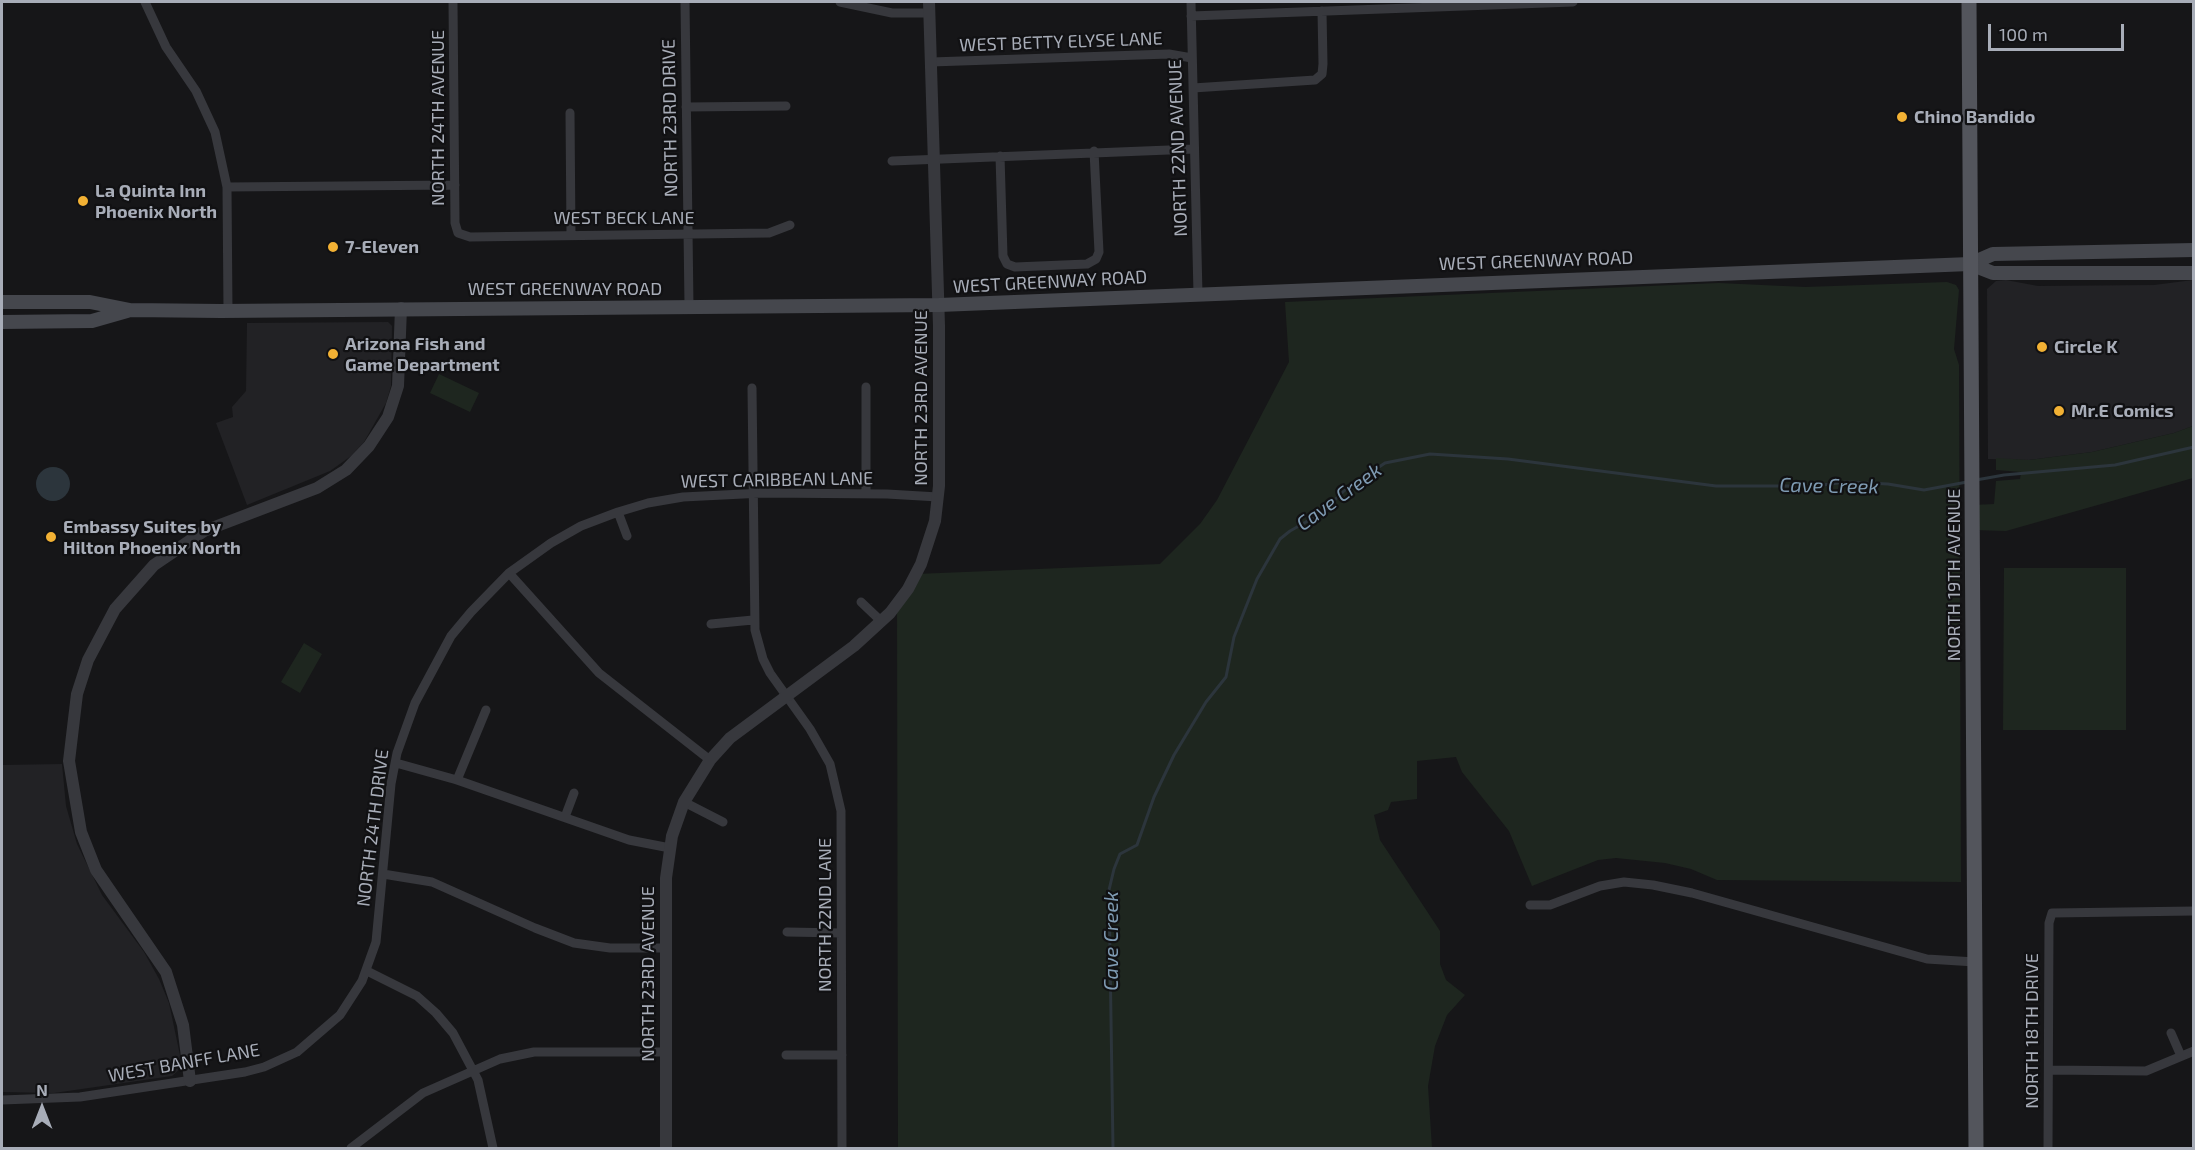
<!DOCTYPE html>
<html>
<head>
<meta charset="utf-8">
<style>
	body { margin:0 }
	#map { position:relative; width:2195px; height:1150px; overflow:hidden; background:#161618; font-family:"Exo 2",sans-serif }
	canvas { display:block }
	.frame { position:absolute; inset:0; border:3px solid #a8adb8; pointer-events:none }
	.north { position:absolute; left:12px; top:1078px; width:60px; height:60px; -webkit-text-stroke:4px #111113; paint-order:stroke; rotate:0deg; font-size:16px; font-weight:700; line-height:24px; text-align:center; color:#a8adb8 }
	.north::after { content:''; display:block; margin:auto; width:21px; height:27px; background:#a8adb8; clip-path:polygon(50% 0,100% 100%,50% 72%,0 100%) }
	.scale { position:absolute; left:1988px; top:24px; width:136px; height:27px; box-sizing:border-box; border:3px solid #a8adb8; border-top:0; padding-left:8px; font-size:18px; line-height:21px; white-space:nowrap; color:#a8adb8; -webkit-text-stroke:4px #111113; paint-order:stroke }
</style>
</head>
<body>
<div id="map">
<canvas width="2195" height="1150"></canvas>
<div class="frame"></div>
<div class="north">N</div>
<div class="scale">100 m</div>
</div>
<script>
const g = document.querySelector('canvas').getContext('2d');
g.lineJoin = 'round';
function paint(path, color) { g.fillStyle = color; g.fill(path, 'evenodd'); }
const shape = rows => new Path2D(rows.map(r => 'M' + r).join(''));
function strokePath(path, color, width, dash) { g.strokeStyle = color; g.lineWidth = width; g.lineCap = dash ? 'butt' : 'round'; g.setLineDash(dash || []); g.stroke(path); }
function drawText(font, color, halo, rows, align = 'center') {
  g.font = font + ' "Exo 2",sans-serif'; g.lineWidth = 4.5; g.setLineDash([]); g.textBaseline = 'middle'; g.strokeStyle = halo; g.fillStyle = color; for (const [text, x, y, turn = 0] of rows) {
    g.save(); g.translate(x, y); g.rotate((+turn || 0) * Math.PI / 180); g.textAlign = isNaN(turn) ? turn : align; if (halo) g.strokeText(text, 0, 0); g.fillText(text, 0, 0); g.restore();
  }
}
const built = shape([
	[2006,280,2038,286,2154,285,2193,280,2193,426,2174,433,2092,452,2029,460,1988,459,1987,289,1996,281],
	[388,322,392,326,391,386,386,403,364,442,351,456,330,471,247,505,216,423,233,417,232,407,246,391,247,323],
	[62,764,66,806,77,844,102,895,144,952,159,979,169,1003,181,1060,180,1069,172,1076,54,1093,2,1092,2,765]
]);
const green = shape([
	[1947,282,1956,285,1959,290,1954,349,1959,365,1961,882,1717,880,1691,869,1665,863,1616,858,1598,860,1532,886,1509,831,1462,772,1456,757,1417,761,1417,799,1391,802,1388,810,1374,815,1380,840,1440,931,1440,964,1446,980,1465,995,1447,1015,1435,1046,1428,1086,1432,1148,898,1148,897,605,916,574,1160,564,1200,524,1217,500,1289,362,1285,302,1719,283,1805,287],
	[439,374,479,393,470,412,430,393],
	[2193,426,2193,478,2006,531,1973,530,1973,505,1994,504,1996,481,2020,479,2021,472,1996,470,1996,458,2029,460,2092,452,2174,433],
	[2004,568,2126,568,2126,730,2003,730],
	[304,643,322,654,300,693,281,682]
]);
const water = shape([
	'36 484a17 17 0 1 1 34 0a17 17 0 1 1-34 0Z'
]);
const stream = shape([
	[1976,480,2004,475,2115,465,2194,447],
	[1113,1148,1109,890,1114,869,1120,854,1137,845,1154,797,1174,755,1206,702,1226,677,1234,637,1257,579,1280,539,1290,531,1320,514,1346,489,1385,463,1430,454,1508,459,1716,486,1815,486,1846,482,1888,484,1924,490,1967,482]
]);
const minor = shape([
	[145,2,166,47,196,91,215,132,227,187,228,311],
	[453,2,455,223,458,233,470,237,769,233,790,225],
	[685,2,689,306],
	[840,2,892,13,930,13],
	[1191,2,1198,294],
	[1191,16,1573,2],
	[931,62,1169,54,1192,58],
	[1193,88,1315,80,1322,74,1323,64,1322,11],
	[686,107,786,106],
	[570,113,571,235],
	[1000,156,1003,256,1007,264,1015,267,1087,264,1096,259,1099,252,1094,151],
	[892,161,1194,149],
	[227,187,455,185],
	[752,388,755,630,763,659,770,673,810,729,830,764,841,811,842,1148],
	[866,494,866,387],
	[618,512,627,536],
	[509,573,599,673,710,760],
	[861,602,882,622],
	[711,624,753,620],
	[396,763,457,780,629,840,670,848],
	[457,780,486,710],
	[684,802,723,822],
	[565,817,574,793],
	[383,874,432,882,535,928,574,943,610,948,666,948],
	[1530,905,1550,905,1600,886,1624,882,1653,885,1692,893,1927,959,1975,962],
	[787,932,841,933],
	[367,971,417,996,436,1013,453,1033,478,1080,493,1148],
	[2171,1033,2181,1056],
	[786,1055,842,1055],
	[2049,1070,2146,1071,2194,1051],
	[2,1100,80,1097,245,1072,264,1067,297,1052,340,1015,362,981,376,942,391,784,397,753,415,703,451,636,471,612,509,573,551,543,581,526,618,512,648,503,683,497,763,493,887,494,938,497],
	[351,1148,423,1093,500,1059,534,1052,666,1052],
	[2048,1148,2049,923,2052,913,2194,911]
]);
const tertiary = shape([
	[190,1081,183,1025,166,972,96,870,81,832,69,761,77,694,88,660,115,609,154,565,204,531,317,488,346,470,369,446,388,417,398,386,401,308],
	[666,1148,666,878,672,836,684,802,710,760,730,738,854,646,890,613,908,589,921,564,935,521,939,486,939,326,929,2]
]);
const secondary = shape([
	[1970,264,1993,273,2194,273],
	[2,302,90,302,130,310,221,311,939,305,1970,264,1993,254,2194,250],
	[2,322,92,321,127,311]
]);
const primary = shape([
	[1969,2,1976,1148]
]);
const markers = [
	[1902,117,6,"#f2b134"],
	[83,201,6,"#f2b134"],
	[333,247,6,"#f2b134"],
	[2042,347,6,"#f2b134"],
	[333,354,6,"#f2b134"],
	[2059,411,6,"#f2b134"],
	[51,537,6,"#f2b134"]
];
const streetNames = [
	["WEST BETTY ELYSE LANE",1061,42,-2],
	["NORTH 24TH AVENUE",438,118,-90],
	["NORTH 23RD DRIVE",670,118,-91],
	["NORTH 22ND AVENUE",1178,148,-92],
	["WEST BECK LANE",624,218],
	["WEST GREENWAY ROAD",1536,261,-2],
	["WEST GREENWAY ROAD",1050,282,-3],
	["WEST GREENWAY ROAD",565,289],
	["NORTH 23RD AVENUE",921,398,-90],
	["WEST CARIBBEAN LANE",777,480,-1],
	["NORTH 19TH AVENUE",1954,575,-90],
	["NORTH 24TH DRIVE",373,828,-83],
	["NORTH 22ND LANE",825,915,-90],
	["NORTH 23RD AVENUE",648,974,-90],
	["NORTH 18TH DRIVE",2032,1031,-90],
	["WEST BANFF LANE",184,1063,-10]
];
const poiNames = [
	["Chino Bandido",1914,117],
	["La Quinta Inn",95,191],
	["Phoenix North",95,212],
	["7-Eleven",345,247],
	["Arizona Fish and",345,344],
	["Game Department",345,365],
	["Circle K",2054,347],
	["Mr.E Comics",2071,411],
	["Embassy Suites by",63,527],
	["Hilton Phoenix North",63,548]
];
const waterNames = [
	["Cave Creek",1829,486,1],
	["Cave Creek",1339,497,-36],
	["Cave Creek",1111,941,-90]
];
paint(built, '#222225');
paint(green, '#1e261f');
paint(water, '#2c353c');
strokePath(stream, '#2c353c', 3);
strokePath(minor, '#37383d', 9);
strokePath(tertiary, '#37383d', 12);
strokePath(secondary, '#45474d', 14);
strokePath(primary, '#53555c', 15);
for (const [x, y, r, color] of markers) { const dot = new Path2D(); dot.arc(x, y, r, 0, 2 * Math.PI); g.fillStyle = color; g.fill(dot); strokePath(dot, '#111113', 2); }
drawText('18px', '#a8adb8', '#111113', streetNames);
drawText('bold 18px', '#a8adb8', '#111113', poiNames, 'left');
drawText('italic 20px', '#7f9bb3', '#111113', waterNames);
</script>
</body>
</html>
